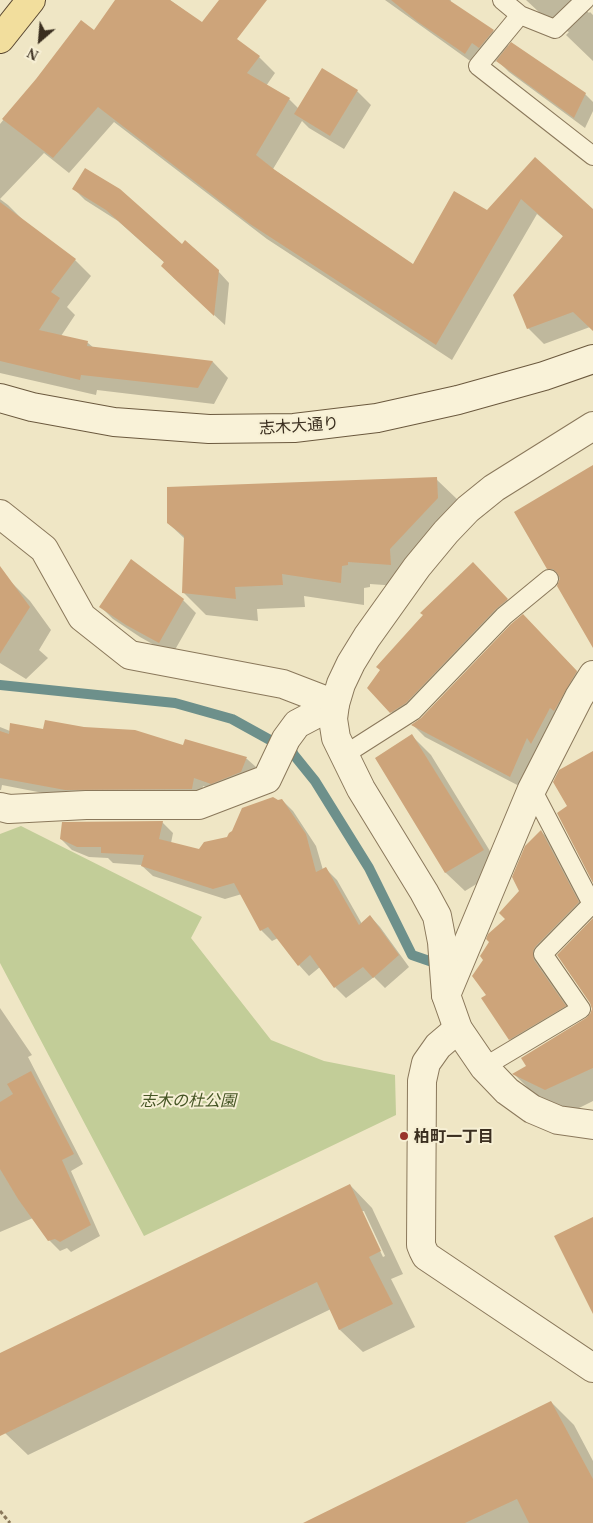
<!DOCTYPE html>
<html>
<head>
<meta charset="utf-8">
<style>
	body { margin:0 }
	#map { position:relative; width:593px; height:1523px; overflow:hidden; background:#efe6c5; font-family:Georgia,serif }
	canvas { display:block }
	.north { position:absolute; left:15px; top:15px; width:50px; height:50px; -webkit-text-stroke:4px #f6efd4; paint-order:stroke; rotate:207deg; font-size:14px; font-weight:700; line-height:20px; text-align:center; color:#3a2e1f }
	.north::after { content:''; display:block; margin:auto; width:18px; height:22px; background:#3a2e1f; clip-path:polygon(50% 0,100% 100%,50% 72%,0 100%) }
</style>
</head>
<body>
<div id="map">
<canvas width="593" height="1523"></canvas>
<div class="north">N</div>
</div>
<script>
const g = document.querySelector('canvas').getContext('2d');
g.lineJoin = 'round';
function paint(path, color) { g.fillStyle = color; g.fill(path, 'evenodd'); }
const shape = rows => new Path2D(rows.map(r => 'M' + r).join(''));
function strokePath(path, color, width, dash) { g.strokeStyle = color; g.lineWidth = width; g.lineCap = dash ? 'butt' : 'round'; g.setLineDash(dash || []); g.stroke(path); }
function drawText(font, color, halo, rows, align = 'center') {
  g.font = font + ' Georgia,"Noto Sans JP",serif'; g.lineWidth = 4; g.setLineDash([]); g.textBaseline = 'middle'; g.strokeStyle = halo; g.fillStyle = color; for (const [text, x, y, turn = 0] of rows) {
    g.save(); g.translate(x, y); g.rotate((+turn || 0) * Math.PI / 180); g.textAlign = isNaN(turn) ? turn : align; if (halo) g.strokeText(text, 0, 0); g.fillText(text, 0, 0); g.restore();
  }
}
const green = shape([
	[21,826,202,917,191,938,271,1040,324,1061,395,1075,396,1115,144,1236,0,963,0,834]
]);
const shadow = shape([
	[117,0,170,0,203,24,206,20,259,57,275,73,266,86,289,99,299,109,357,91,371,105,344,149,309,128,302,121,273,169,413,266,487,212,535,159,593,210,593,330,590,327,544,344,528,328,564,237,537,214,452,360,267,239,114,122,69,173,44,153,0,199,0,124,37,79,94,32],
	[385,0,451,0,450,2,493,31,509,47,585,94,593,102,593,111,585,128,509,72,497,60,495,62,488,57,480,68],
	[526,0,576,0,589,13,590,12,593,15,593,61,566,35,569,32,553,25],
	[74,189,182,246,218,271,229,283,225,325,173,277,165,263,118,221,85,200],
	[0,199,8,205,24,221,75,260,91,276,67,307,75,315,61,336,88,343,94,348,213,362,228,378,214,404,97,390,96,395,0,373],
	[593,471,593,646,560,580,548,568],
	[436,479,459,501,413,587,370,584,370,587,364,588,364,605,304,596,305,607,257,609,258,621,206,615,184,593,185,539,168,523],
	[473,564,518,611,403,723,391,712],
	[0,571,30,601,51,630,39,650,48,658,26,679,0,663],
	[183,600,196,613,172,655,140,637,113,619,101,607],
	[535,628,589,684,523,788,425,737,413,725],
	[0,727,10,731,44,731,184,747,186,740,247,759,256,767,250,781,221,792,203,786,200,798,74,799,2,785,1,790,0,790],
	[412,736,431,755,501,869,465,891,446,873,377,759],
	[282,800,293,811,316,846,323,870,326,869,337,880,362,924,370,916,380,927,409,967,385,988,374,977,346,998,335,987,320,967,309,976,299,965,278,938,272,941,261,930,242,894,225,899,153,876,141,865,113,863,108,858,89,857,72,850,61,839,162,822,173,833,171,843,199,850,227,838],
	[541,831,553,844,591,915,548,959,577,1019,522,1051,510,1039,488,995,485,960,520,892],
	[593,920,593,1101,569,1113,536,1096,514,1074,528,1066,587,1019,592,1014],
	[0,1008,32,1055,28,1057,83,1164,71,1171,100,1236,71,1252,67,1248,60,1251,49,1240,33,1218,0,1232],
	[350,1185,372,1208,403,1274,391,1279,415,1327,363,1352,340,1330,331,1309,28,1455,5,1433,0,1422,0,1354],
	[361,1211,364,1211,385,1256,383,1257],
	[551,1402,574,1425,593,1461,593,1523,306,1523]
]);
const stream = shape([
	[0,685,175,703,232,719,270,740],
	[288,742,294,755,315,781,369,868,412,955,441,965]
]);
const building = shape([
	[115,0,170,0,202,22,219,0,267,0,237,39,260,56,247,73,290,98,256,155,275,170,413,264,454,191,487,210,535,157,593,209,593,331,573,312,527,329,513,295,563,236,521,199,436,345,250,224,98,107,53,158,2,119,36,79,81,20,94,30],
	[391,0,449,0,494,30,479,48,472,43,465,54,418,22],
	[511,42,586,93,574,118,496,61],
	[322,68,358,90,330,136,294,114],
	[85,168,120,189,182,244,185,240,219,270,214,316,161,266,164,262,106,210,72,189],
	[0,202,76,259,51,292,60,298,39,330,88,341,87,346,213,361,198,388,81,375,80,380,0,361],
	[593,465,593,648,557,586,560,578,557,573,553,569,547,569,514,512],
	[437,477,438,498,390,549,391,565,348,562,348,565,342,566,341,583,282,574,283,585,235,587,236,599,182,593,184,536,167,523,167,487],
	[131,559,184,599,159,643,126,625,99,607],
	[473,562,508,599,496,609,406,703,390,713,367,688,380,670,376,667,423,615,420,613],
	[0,566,30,607,0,654],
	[523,614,577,671,554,711,550,708,531,744,527,738,510,777,411,725,421,718,511,624],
	[45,720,84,727,135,730,183,745,185,739,247,757,241,772,211,784,194,778,192,789,65,790,0,778,0,731,9,734,10,723,43,729],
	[412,734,484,850,445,873,375,758],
	[593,751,593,883,557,813,567,806,553,782,559,770],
	[273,797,278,800,282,799,306,834,316,872,326,867,359,925,370,915,399,955,373,978,363,967,334,988,310,955,298,966,268,927,260,931,234,883,213,889,141,866,144,855,101,853,101,847,77,847,60,839,62,822,163,821,159,839,199,849,204,842,227,837,229,833,232,831,242,808],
	[541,830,579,902,535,947,533,951,534,960,566,1006,509,1040,481,998,486,995,472,976,483,960,480,956,489,942,486,939,488,934,505,919,499,913,519,891,512,877,525,846],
	[593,918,593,1068,545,1090,512,1074,526,1066,521,1058,586,1018,590,1014,592,1009,590,1003,557,955],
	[31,1071,74,1154,62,1160,91,1225,60,1242,55,1239,48,1241,18,1199,0,1169,0,1102,13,1094,7,1084],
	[350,1184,381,1251,369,1257,393,1304,339,1330,317,1282,0,1436,0,1353],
	[593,1217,593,1314,554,1236],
	[551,1401,593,1479,593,1523,529,1523,517,1499,465,1523,303,1523]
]);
const path = shape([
	[0,1511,10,1523]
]);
const service = shape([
	[502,0,520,15],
	[585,0,555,29,520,15,478,66,593,156],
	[344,755,413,711,504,616,549,579],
	[484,1067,581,1009,543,954,592,904,532,789]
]);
const minor = shape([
	[0,514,44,549,82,617,130,655,283,684,335,704],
	[0,807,9,809,86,805,199,805,267,779,286,739,297,724,335,704],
	[446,995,532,789,579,697,593,675],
	[458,1029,438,1046,426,1063,422,1081,421,1245,423,1250,426,1256,593,1368]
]);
const tertiary = shape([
	[593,426,494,488,468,509,446,532,417,567,367,637,351,663,341,684,335,704,333,719,336,738,361,789,424,892,437,916,442,942,446,995,458,1029,484,1067,507,1091,532,1109,558,1120,593,1125]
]);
const secondary = shape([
	[0,398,32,407,114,422,209,429,294,428,377,418,458,400,544,376,593,359]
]);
const primary = shape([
	[0,39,31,0]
]);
const markers = [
	[404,1136,5,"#99332a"]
];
const streetNames = [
	["志木大通り",299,425,-4]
];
const parkNames = [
	["志木の杜公園",188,1100]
];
const poiNames = [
	["柏町一丁目",414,1136]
];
paint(green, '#c2cd98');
paint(shadow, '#0003');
strokePath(stream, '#6d908b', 10);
paint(building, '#cda47a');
strokePath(service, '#8a785b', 20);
strokePath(minor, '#8a785b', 30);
strokePath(tertiary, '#8a785b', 30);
strokePath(secondary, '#6b593e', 30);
strokePath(primary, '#57452f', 30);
strokePath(path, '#8a785b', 3, [4, 2.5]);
strokePath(service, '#f9f2d8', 18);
strokePath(minor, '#f9f2d8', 28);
strokePath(tertiary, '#f9f2d8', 28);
strokePath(secondary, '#f9f2d8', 28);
strokePath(primary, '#f2de9d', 28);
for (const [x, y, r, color] of markers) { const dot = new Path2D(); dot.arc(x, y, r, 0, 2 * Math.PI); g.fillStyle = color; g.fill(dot); strokePath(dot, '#f6efd4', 2); }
drawText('16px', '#3a2e1f', '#f6efd4', streetNames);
drawText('italic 16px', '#465625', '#f6efd4', parkNames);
drawText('bold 16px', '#3a2e1f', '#f6efd4', poiNames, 'left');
</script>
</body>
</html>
